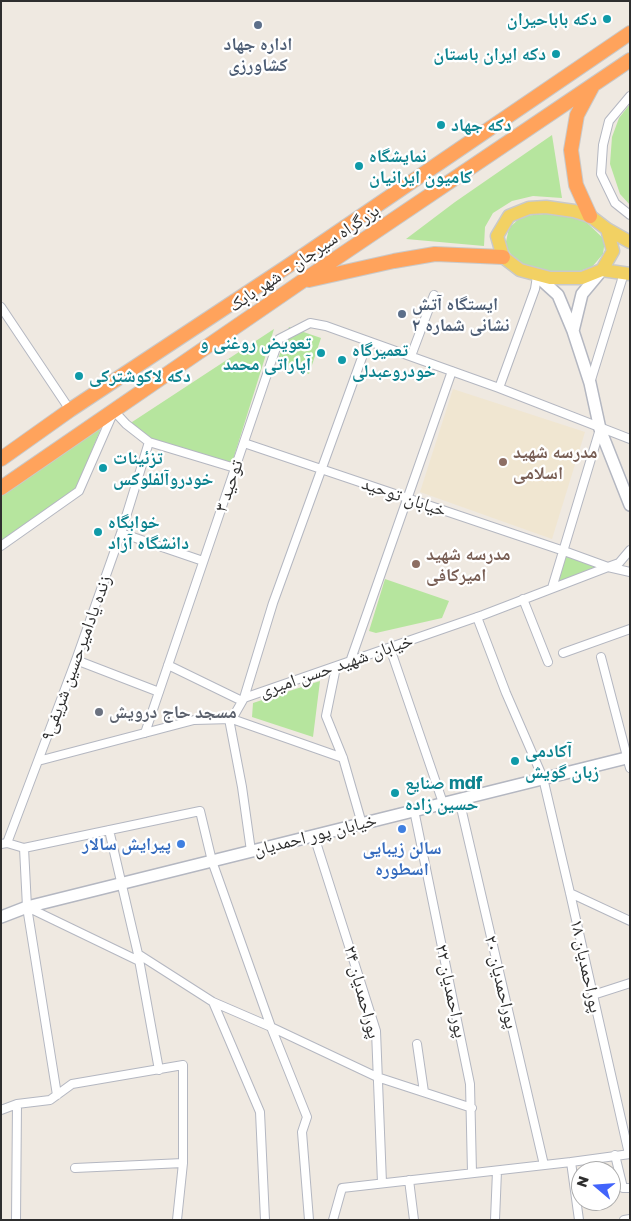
<!DOCTYPE html>
<html>
<head>
<meta charset="utf-8">
<style>
	body { margin:0 }
	#map { position:relative; width:631px; height:1221px; overflow:hidden; background:#efe9e1; font-family:"Golos Text",sans-serif }
	canvas { display:block }
	.frame { position:absolute; inset:0; border:2px solid #2e2e2e; pointer-events:none }
	.north { position:absolute; left:571px; top:1161px; width:50px; height:50px; box-sizing:border-box; background:#fff; border:1px solid #ababab; border-radius:50%; rotate:288deg; font-size:14px; font-weight:700; line-height:20px; text-align:center; color:#2e2e2e }
	.north::after { content:''; display:block; margin:auto; width:18px; height:22px; background:#4264fb; clip-path:polygon(50% 0,100% 100%,50% 72%,0 100%) }
</style>
</head>
<body>
<div id="map">
<canvas width="631" height="1221"></canvas>
<div class="frame"></div>
<div class="north">N</div>
</div>
<script>
const g = document.querySelector('canvas').getContext('2d');
g.lineJoin = 'round';
function paint(path, color) { g.fillStyle = color; g.fill(path, 'evenodd'); }
const shape = rows => new Path2D(rows.map(r => 'M' + r).join(''));
function strokePath(path, color, width, dash) { g.strokeStyle = color; g.lineWidth = width; g.lineCap = dash ? 'butt' : 'round'; g.setLineDash(dash || []); g.stroke(path); }
function drawText(font, color, halo, rows, align = 'center') {
  g.font = font + ' "Golos Text","Noto Naskh Arabic",sans-serif'; g.lineWidth = 4.5; g.setLineDash([]); g.textBaseline = 'middle'; g.strokeStyle = halo; g.fillStyle = color; for (const [text, x, y, turn = 0] of rows) {
    g.save(); g.translate(x, y); g.rotate((+turn || 0) * Math.PI / 180); g.textAlign = isNaN(turn) ? turn : align; if (halo) g.strokeText(text, 0, 0); g.fillText(text, 0, 0); g.restore();
  }
}
const education = shape([
	[453,389,585,432,552,539,420,492]
]);
const green = shape([
	[630,104,630,205,620,194,610,164,612,137,619,118],
	[552,135,562,198,533,196,512,201,493,213,485,227,484,246,406,239,455,202],
	[555,213,583,219,605,240,603,254,592,267,565,276,531,269,514,258,505,246,509,228,522,216],
	[289,327,321,338,309,374,277,362],
	[274,329,232,463,148,439,129,424],
	[103,423,76,490,1,542,1,494],
	[565,552,605,567,554,586],
	[385,579,449,601,442,618,376,633,369,631],
	[320,681,313,737,252,717,253,703]
]);
const street = shape([
	[630,96,609,121,603,145,601,174,615,203,630,215],
	[1,307,70,410],
	[411,356,434,295],
	[590,383,624,273],
	[499,388,535,289,537,276],
	[244,443,564,551,608,567,630,572],
	[121,533,203,561],
	[1,546,79,491,114,411,126,424,149,442,235,468],
	[552,588,600,429],
	[523,599,548,662],
	[477,617,506,693,543,778,570,893,629,1154],
	[390,648,443,803],
	[563,653,630,629],
	[601,657,630,768],
	[76,660,159,692],
	[350,662,452,371],
	[168,665,242,701],
	[336,667,326,716,343,758,362,824],
	[244,698,483,615,608,567,619,563,630,550],
	[229,719,242,787,251,851],
	[232,719,343,758],
	[145,733,279,339,310,323,326,326,499,388,630,439],
	[38,761,194,720,232,719,244,698,273,603,368,341],
	[459,799,544,1165],
	[414,810,470,1084,472,1173],
	[109,830,138,954,159,1070],
	[314,836,376,1031,382,1183],
	[7,843,76,660,121,533,149,442],
	[1,844,7,843,24,848,200,811,212,861,271,1027,307,1117,302,1132,309,1220],
	[24,848,27,907,57,1095],
	[570,893,630,921],
	[27,907,139,961],
	[138,954,213,1002,271,1027,377,1077,472,1108],
	[593,995,630,983],
	[213,1002,260,1112,265,1220],
	[417,1044,424,1092],
	[1,1110,17,1104,50,1100,72,1084,183,1065,183,1163,177,1220],
	[615,1155,623,1188,630,1188],
	[571,1162,579,1220],
	[75,1168,183,1163],
	[409,1180,414,1220],
	[16,1220,17,1104],
	[333,1220,342,1188,571,1162,630,1154],
	[495,1220,497,1171],
	[624,1220,630,1219]
]);
const secondary = shape([
	[537,276,558,295,573,331,590,383,600,429,630,505],
	[573,331,582,294,602,270],
	[1,917,27,907,630,757]
]);
const primary = shape([
	[546,207,574,211,590,216,607,229,613,251,602,270,582,278,550,278,520,270,503,257,497,236,509,216,529,208,546,207],
	[607,229,630,242],
	[602,270,630,274]
]);
const highway = shape([
	[590,216,576,185,571,150,577,115,592,87],
	[309,280,394,261,435,254,503,257],
	[1,459,70,410,288,266,630,33],
	[1,488,301,282,630,60]
]);
const markers = [
	[607,19,5,"#0f9aa8"],
	[258,25,5,"#5c6f8a"],
	[556,54,5,"#0f9aa8"],
	[441,125,5,"#0f9aa8"],
	[359,166,5,"#0f9aa8"],
	[402,314,5,"#5c6f8a"],
	[321,353,5,"#0f9aa8"],
	[342,360,5,"#0f9aa8"],
	[79,376,5,"#0f9aa8"],
	[503,462,5,"#8d6e63"],
	[103,468,5,"#0f9aa8"],
	[98,532,5,"#0f9aa8"],
	[416,564,5,"#8d6e63"],
	[99,712,5,"#6b7280"],
	[515,761,5,"#0f9aa8"],
	[395,793,5,"#0f9aa8"],
	[402,829,5,"#3f7fe0"],
	[181,844,5,"#3f7fe0"]
];
const cultureNames = [
	["دکه باباحیران",597,19,"right"],
	["دکه ایران باستان",546,54,"right"],
	["دکه جهاد",451,125],
	["نمایشگاه",369,156],
	["کامیون ایرانیان",369,177],
	["تعویض روغنی و",311,343,"right"],
	["آپاراتی محمد",311,364,"right"],
	["تعمیرگاه",352,350],
	["خودروعبدلی",352,371],
	["دکه لاکوشترکی",89,376],
	["تزئینات",113,458],
	["خودروآلفلوکس",113,479],
	["خوابگاه",108,522],
	["دانشگاه آزاد",108,543],
	["آکادمی",525,751],
	["زبان گویش",525,772],
	["صنایع mdf",405,783],
	["حسین زاده",405,804]
];
const serviceNames = [
	["اداره جهاد",258,44],
	["کشاورزی",258,65],
	["ایستگاه آتش",412,304,"left"],
	["نشانی شماره ۲",412,325,"left"]
];
const streetNames = [
	["بزرگراه سیرجان - شهر بابک",304,258,-34],
	["توحید ۳",229,486,-71],
	["خیابان توحید",404,497,19],
	["زنده یادامیرحسین شریفی۹",76,658,-70],
	["خیابان شهید حسن امیری",336,666,-19],
	["خیابان پور احمدیان",315,835,-14],
	["پوراحمدیان ۱۸",586,966,78],
	["پوراحمدیان ۲۰",501,982,77],
	["پوراحمدیان ۲۲",451,991,78],
	["پوراحمدیان ۲۴",362,992,75]
];
const educationNames = [
	["مدرسه شهید",513,452],
	["اسلامی",513,473],
	["مدرسه شهید",426,554],
	["امیرکافی",426,575]
];
const worshipNames = [
	["مسجد حاج درویش",109,712]
];
const shopNames = [
	["پیرایش سالار",171,844],
	["سالن زیبایی",402,848,"center"],
	["اسطوره",402,869,"center"]
];
paint(education, '#f0e6d1');
paint(green, '#b6e59e');
strokePath(street, '#b4b7c1', 10);
strokePath(secondary, '#b4b7c1', 14);
strokePath(primary, '#c9c9c9', 15);
strokePath(highway, '#c9c9c9', 16);
strokePath(street, '#fff', 8);
strokePath(secondary, '#fff', 11);
strokePath(primary, '#f2d163', 12);
strokePath(highway, '#ffa35c', 14);
for (const [x, y, r, color] of markers) { const dot = new Path2D(); dot.arc(x, y, r, 0, 2 * Math.PI); g.fillStyle = color; g.fill(dot); strokePath(dot, '#fff', 2); }
drawText('bold 18px', '#0d838f', '#fff', cultureNames, 'left');
drawText('bold 18px', '#4e5e75', '#fff', serviceNames);
drawText('18px', '#2e2e2e', '#fff', streetNames);
drawText('bold 18px', '#785e54', '#fff', educationNames, 'left');
drawText('bold 18px', '#5b616d', '#fff', worshipNames, 'left');
drawText('bold 18px', '#366cbe', '#fff', shopNames, 'right');
</script>
</body>
</html>
